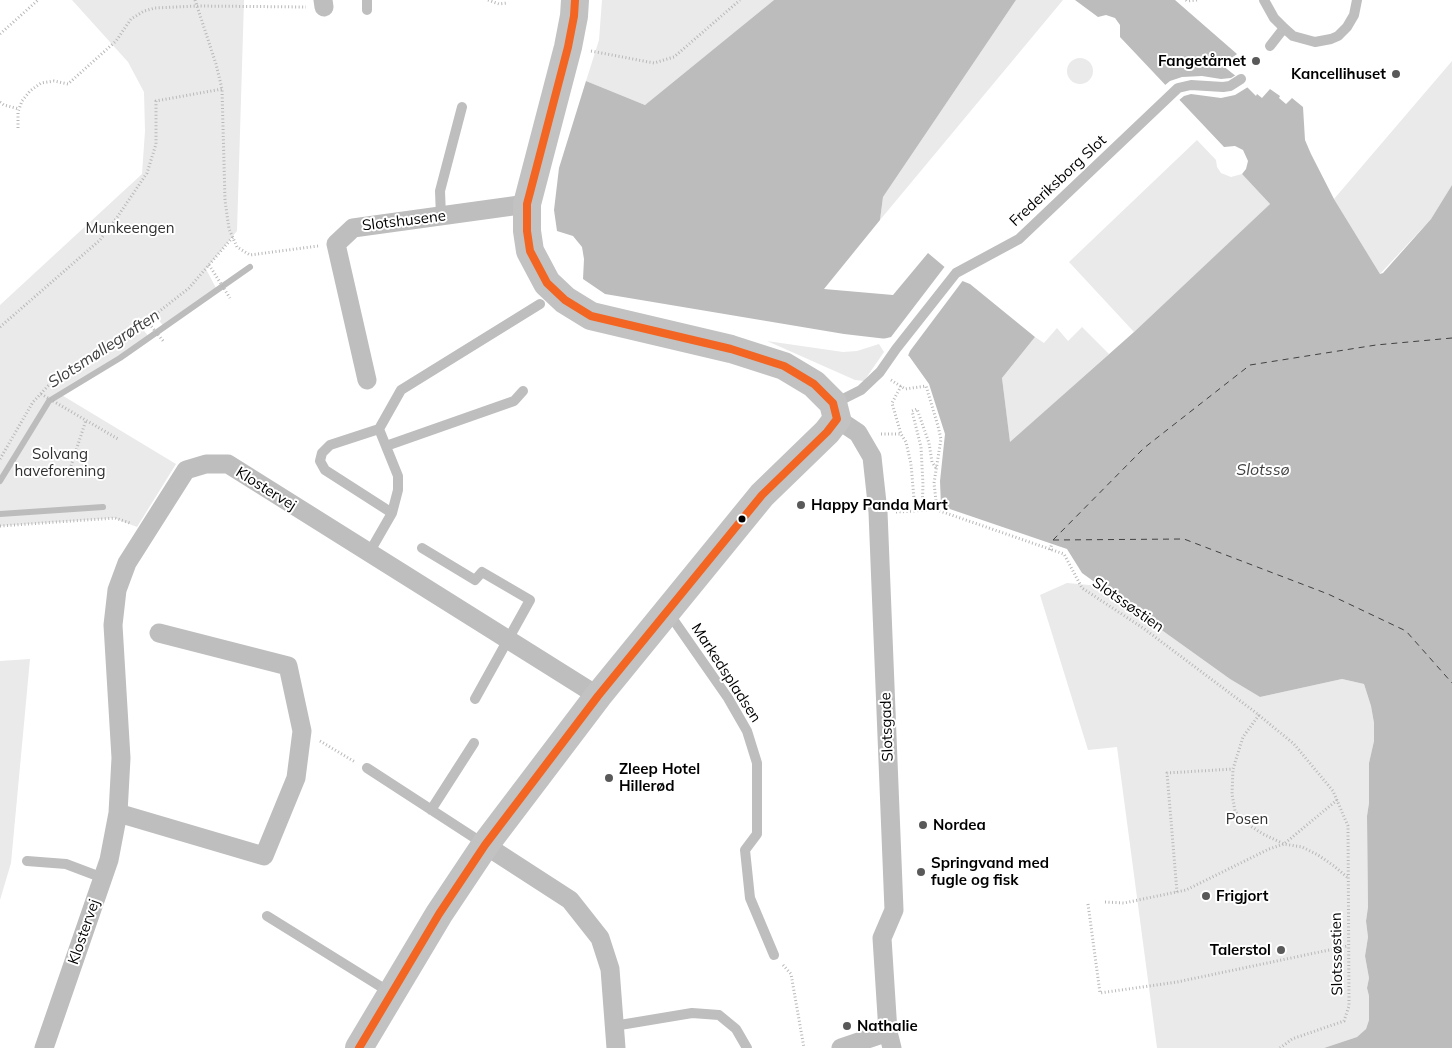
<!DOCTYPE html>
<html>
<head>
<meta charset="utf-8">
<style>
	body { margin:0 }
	canvas { display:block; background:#fff }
</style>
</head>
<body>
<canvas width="1452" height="1048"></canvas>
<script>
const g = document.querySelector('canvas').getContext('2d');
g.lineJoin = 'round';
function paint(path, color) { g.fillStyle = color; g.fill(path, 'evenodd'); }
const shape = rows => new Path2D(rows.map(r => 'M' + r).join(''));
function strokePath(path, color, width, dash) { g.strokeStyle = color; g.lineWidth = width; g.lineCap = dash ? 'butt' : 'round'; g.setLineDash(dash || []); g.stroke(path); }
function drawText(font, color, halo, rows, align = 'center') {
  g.font = font + ' Mulish,sans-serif'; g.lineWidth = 4; g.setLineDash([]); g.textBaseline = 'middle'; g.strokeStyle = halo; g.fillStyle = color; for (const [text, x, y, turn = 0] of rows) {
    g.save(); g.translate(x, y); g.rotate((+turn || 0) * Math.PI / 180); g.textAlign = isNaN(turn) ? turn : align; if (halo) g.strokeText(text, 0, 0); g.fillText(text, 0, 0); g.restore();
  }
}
const green = shape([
	[72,0,244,0,237,231,206,269,217,290,164,327,155,315,140,326,150,338,120,358,60,394,176,464,137,527,114,518,0,526,0,305,142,174,145,131,144,92,128,62],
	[602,0,774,0,645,105,586,81,599,40],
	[1016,0,1063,0,880,220,883,197],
	'1067 71a13 13 0 1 1 26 0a13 13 0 1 1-26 0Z',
	[1452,61,1452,185,1431,219,1380,274,1334,199],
	[1197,140,1216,160,1217,167,1221,173,1231,177,1242,174,1270,204,1134,332,1069,262],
	[1082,327,1109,354,1010,443,1002,378,1035,337,1044,343,1057,328,1068,341],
	[767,341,843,352,857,351,879,344,884,352,864,381,855,380],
	[1067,583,1100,586,1230,679,1260,697,1342,679,1364,684,1371,706,1374,723,1374,741,1369,763,1369,803,1367,816,1368,907,1366,921,1368,937,1365,956,1369,978,1367,988,1369,996,1369,1020,1366,1029,1357,1037,1324,1048,1157,1048,1117,747,1088,750,1040,595],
	[30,659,11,863,0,900,0,661]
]);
const water = shape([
	[774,0,1016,0,883,197,880,220,824,289,893,295,928,253,960,280,970,284,1035,337,1002,378,1010,442,1134,332,1270,204,1242,174,1246,169,1248,161,1243,150,1235,146,1224,147,1120,37,1120,25,1115,18,1106,15,1098,17,1075,0,1175,0,1237,54,1222,65,1237,77,1256,96,1257,94,1262,98,1270,89,1280,96,1279,98,1286,104,1292,98,1303,107,1305,140,1311,154,1334,199,1380,274,1383,273,1431,219,1452,185,1452,1048,1324,1048,1357,1037,1366,1029,1369,1020,1369,996,1367,988,1369,978,1365,956,1368,937,1366,921,1368,907,1367,816,1369,803,1369,763,1374,741,1374,723,1371,706,1364,684,1342,679,1260,697,1230,679,1082,573,1067,549,941,506,940,481,945,434,929,384,909,356,887,339,844,334,605,294,583,279,584,259,582,247,573,236,557,231,554,210,559,168,586,81,645,105]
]);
const pier = shape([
	[1236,75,1248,87,1235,95,1221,98,1191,94,1184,96,1178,101,1164,86,1170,81,1182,77,1202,76,1221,79,1231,78],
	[946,265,964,279,910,351,907,358,883,339,891,337]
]);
const stream = shape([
	[0,481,49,401,120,358,250,267],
	[0,514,103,507]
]);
const ferry = shape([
	[1053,540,1144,448,1250,365,1376,345,1452,338],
	[1053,540,1184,539,1328,594,1406,631,1452,683]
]);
const path = shape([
	[195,0,216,64,222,89,225,200,229,229,237,247,250,255,318,246],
	[488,0,499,4,507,3],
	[1186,0,1187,1,1197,0],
	[0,34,38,0],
	[591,51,654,63,674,57,740,0],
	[0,102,4,105,19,109],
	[18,128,18,112,22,101,30,91,41,83,54,81,68,84,116,41,131,19,144,11,155,8,197,6,306,7],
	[209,265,230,298],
	[147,321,164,342],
	[0,327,100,240,118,216,147,173,156,144,156,101,222,89],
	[891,380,905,389,926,386,938,426,941,439,934,483,937,510],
	[901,386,892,403,901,434],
	[41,394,118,439],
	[881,434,901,434,906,442,911,464,915,511,922,510,923,485,921,447,912,411,917,409,929,443,932,462,936,468],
	[0,459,33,402,48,386,147,321,189,288,233,237],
	[71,466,86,420],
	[922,510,937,510,1064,554,1082,588,1143,628,1255,712,1294,744,1333,791,1348,826,1349,1006,1344,1021,1292,1039,1280,1048],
	[896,512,915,511],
	[0,526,115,518,130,523],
	[1050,550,1053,540],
	[1259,715,1243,737,1233,769,1232,794,1235,811,1244,822,1263,834,1284,844,1337,800],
	[320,741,355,762],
	[1177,892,1167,773,1233,769],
	[1105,902,1124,903,1186,890,1269,849,1284,844,1302,847,1318,855,1334,866,1347,877],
	[1088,904,1100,993,1177,982,1348,946],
	[783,965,791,974,804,1048]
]);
const lane = shape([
	[1264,0,1274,18,1284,28,1293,36,1315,42,1331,39,1338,36,1347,27,1354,15,1357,0],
	[367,10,367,0],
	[1270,46,1284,28],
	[441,217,440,191,462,107],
	[835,403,861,390,880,372,896,349,956,273,1019,239,1178,88,1191,85,1223,87,1230,86,1241,79],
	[386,446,514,401,523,391],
	[392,513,325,470,320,461,322,453,330,445,379,429,401,390,540,304],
	[422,548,475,580,482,572,530,600,475,699],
	[369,553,392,513,398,490,398,476,379,429],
	[668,612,728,698,747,731,757,763,757,834,745,850,750,898,774,955],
	[367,768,484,844],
	[431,810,474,743],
	[27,861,66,864,103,878],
	[267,916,391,993],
	[614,1026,692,1013,719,1015,736,1029,747,1048]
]);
const street = shape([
	[323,0,324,7],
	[367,380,336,244,353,228,527,204],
	[837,419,858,433,872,457,878,512,894,910,882,938,888,1032,892,1048],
	[118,813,264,856,296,778,302,731,288,666,159,633],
	[485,845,570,900,600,938,610,969,616,1048],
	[44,1048,109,860,118,813,121,758,113,625,117,590,127,563,186,470,206,464,228,464,598,696],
	[841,1048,888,1032]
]);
const secondary = shape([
	[359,1048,439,914,485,845,598,696,762,495,827,432,837,419,833,403,814,384,784,366,731,349,591,316,565,300,547,283,530,251,527,231,527,204,568,47,574,16,575,0]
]);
const bus1 = shape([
	[359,1048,439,914,485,845,598,696,762,495,827,432,837,419,833,403,814,384,784,366,731,349,591,316,565,300,547,283,530,251,527,231,527,204,568,47,574,16,575,0]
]);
const markers = [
	[1256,61,5,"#595959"],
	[1396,74,5,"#595959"],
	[801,505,5,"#595959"],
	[742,519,4.5,"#000"],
	[609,778,5,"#595959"],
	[923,825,5,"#595959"],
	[921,872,5,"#595959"],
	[1206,896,5,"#595959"],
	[1281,950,5,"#595959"],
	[847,1026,5,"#595959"]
];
const poiNames = [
	["Fangetårnet",1246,61,"right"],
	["Kancellihuset",1386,74,"right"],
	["Happy Panda Mart",811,505],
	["Zleep Hotel",619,769],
	["Hillerød",619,786],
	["Nordea",933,825],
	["Springvand med",931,863],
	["fugle og fisk",931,880],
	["Frigjort",1216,896],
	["Talerstol",1271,950,"right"],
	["Nathalie",857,1026]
];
const streetNames = [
	["Frederiksborg Slot",1058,181,-43],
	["Slotshusene",404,221,-7],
	["Klostervej",266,489,32],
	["Slotssøstien",1128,605,35],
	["Markedspladsen",726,673,57],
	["Slotsgade",887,727,-92],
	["Klostervej",84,932,-71],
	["Slotssøstien",1337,954,-91]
];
const parkNames = [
	["Munkeengen",130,228],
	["Solvang",60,454],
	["haveforening",60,471],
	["Posen",1247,819]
];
const waterNames = [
	["Slotsmøllegrøften",104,349,-33],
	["Slotssø",1263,470]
];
paint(green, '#eaeaea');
paint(water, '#bcbcbc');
paint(pier, '#fff');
strokePath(stream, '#bcbcbc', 6);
strokePath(ferry, '#414141', 1, [6, 5]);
strokePath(path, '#b8b8b8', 3, [1, 2.5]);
strokePath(lane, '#bebebe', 10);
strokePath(street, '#bebebe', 19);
strokePath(secondary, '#c2c2c2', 28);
strokePath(bus1, '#f26522', 8);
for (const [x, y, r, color] of markers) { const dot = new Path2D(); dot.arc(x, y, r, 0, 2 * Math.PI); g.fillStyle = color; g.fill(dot); strokePath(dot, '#fff', 2); }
drawText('bold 15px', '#000', '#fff', poiNames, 'left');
drawText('15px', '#000', '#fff', streetNames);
drawText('15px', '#303030', '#fff', parkNames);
drawText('italic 16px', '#414141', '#fff', waterNames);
</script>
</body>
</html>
